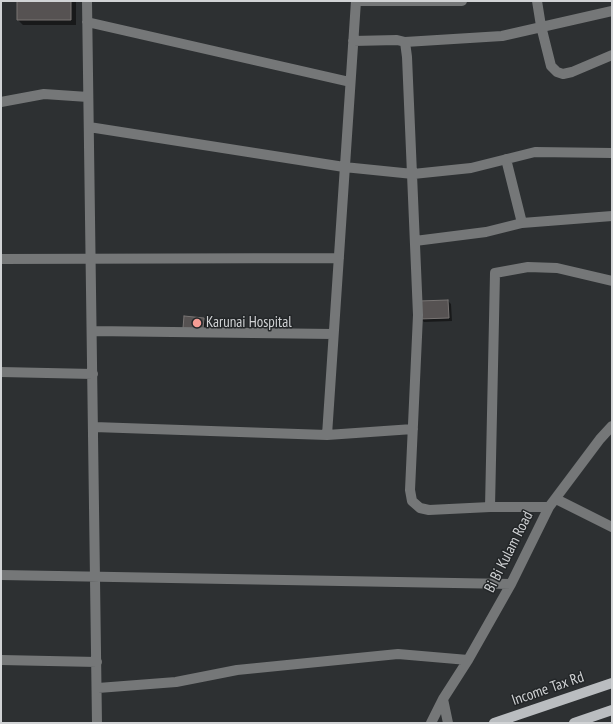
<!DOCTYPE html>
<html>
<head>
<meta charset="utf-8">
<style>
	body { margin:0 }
	#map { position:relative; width:613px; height:724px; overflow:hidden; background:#2d3032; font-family:"PT Sans Narrow",sans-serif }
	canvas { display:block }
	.frame { position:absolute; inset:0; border:2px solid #d1d3d5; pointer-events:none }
</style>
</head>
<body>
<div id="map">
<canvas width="613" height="724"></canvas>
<div class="frame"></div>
</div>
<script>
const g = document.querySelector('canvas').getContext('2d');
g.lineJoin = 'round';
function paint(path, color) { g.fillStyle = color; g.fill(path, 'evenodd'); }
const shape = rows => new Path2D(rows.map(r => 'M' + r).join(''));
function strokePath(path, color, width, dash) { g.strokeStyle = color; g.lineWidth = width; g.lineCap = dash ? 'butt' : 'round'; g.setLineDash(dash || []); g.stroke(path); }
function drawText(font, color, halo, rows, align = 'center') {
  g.font = font + ' "PT Sans Narrow",sans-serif'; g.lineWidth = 3; g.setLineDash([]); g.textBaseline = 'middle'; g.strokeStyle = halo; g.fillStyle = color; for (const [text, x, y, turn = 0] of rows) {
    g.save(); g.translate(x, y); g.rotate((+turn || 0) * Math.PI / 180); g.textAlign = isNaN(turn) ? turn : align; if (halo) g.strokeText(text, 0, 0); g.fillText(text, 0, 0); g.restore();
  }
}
const shadow = shape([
	[18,1,76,1,76,25,23,25,18,20],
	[448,301,451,304,452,321,424,322,420,318],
	[203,319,207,322,206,332,188,331]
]);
const building = shape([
	[17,1,71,1,71,20,17,20,17,1],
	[448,300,449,318,419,319,419,301,448,300],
	[184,316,204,318,203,329,183,328,184,316]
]);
const minor = shape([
	[87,1,97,723],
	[356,1,462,1],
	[537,1,541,26,551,66,557,72,563,74,572,72,612,55],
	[87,22,350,82],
	[353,41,397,40,405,42,407,57,418,315,410,490,412,501,420,508,429,510,490,507,549,507],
	[405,42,502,36,612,11],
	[1,102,44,94,88,97],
	[89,127,344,167,413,174,471,168,535,152,612,153],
	[506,159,522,223],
	[415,241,486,232,522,223,612,216],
	[1,259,339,258],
	[92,331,333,334],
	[1,372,93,374],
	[94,427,327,435,413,429],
	[327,435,356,1],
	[556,499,612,527],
	[490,507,495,273,528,267,557,268,612,281],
	[1,575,511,584],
	[1,660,97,662],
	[98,688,176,682,237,670,398,654,468,660],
	[443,699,448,723],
	[431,723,443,699,468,660,511,584,549,507,600,439,612,426]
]);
const major = shape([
	[494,723,612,683],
	[574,723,612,710]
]);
const markers = [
	[197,323,5,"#f59c94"]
];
const poiNames = [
	["Karunai Hospital",206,323]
];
const streetNames = [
	["Bi Bi Kulam Road",509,552,-63],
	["Income Tax Rd",548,689,-19]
];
paint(shadow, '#0007');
paint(building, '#565252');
strokePath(building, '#787473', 1);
strokePath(minor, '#757778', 10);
strokePath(major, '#babdc0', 10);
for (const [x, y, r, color] of markers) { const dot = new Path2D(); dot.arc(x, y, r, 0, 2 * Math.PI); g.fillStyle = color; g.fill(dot); strokePath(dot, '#232628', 1.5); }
drawText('15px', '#d1d3d5', '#232628', poiNames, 'left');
drawText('15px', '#d1d3d5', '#232628', streetNames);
</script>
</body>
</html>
